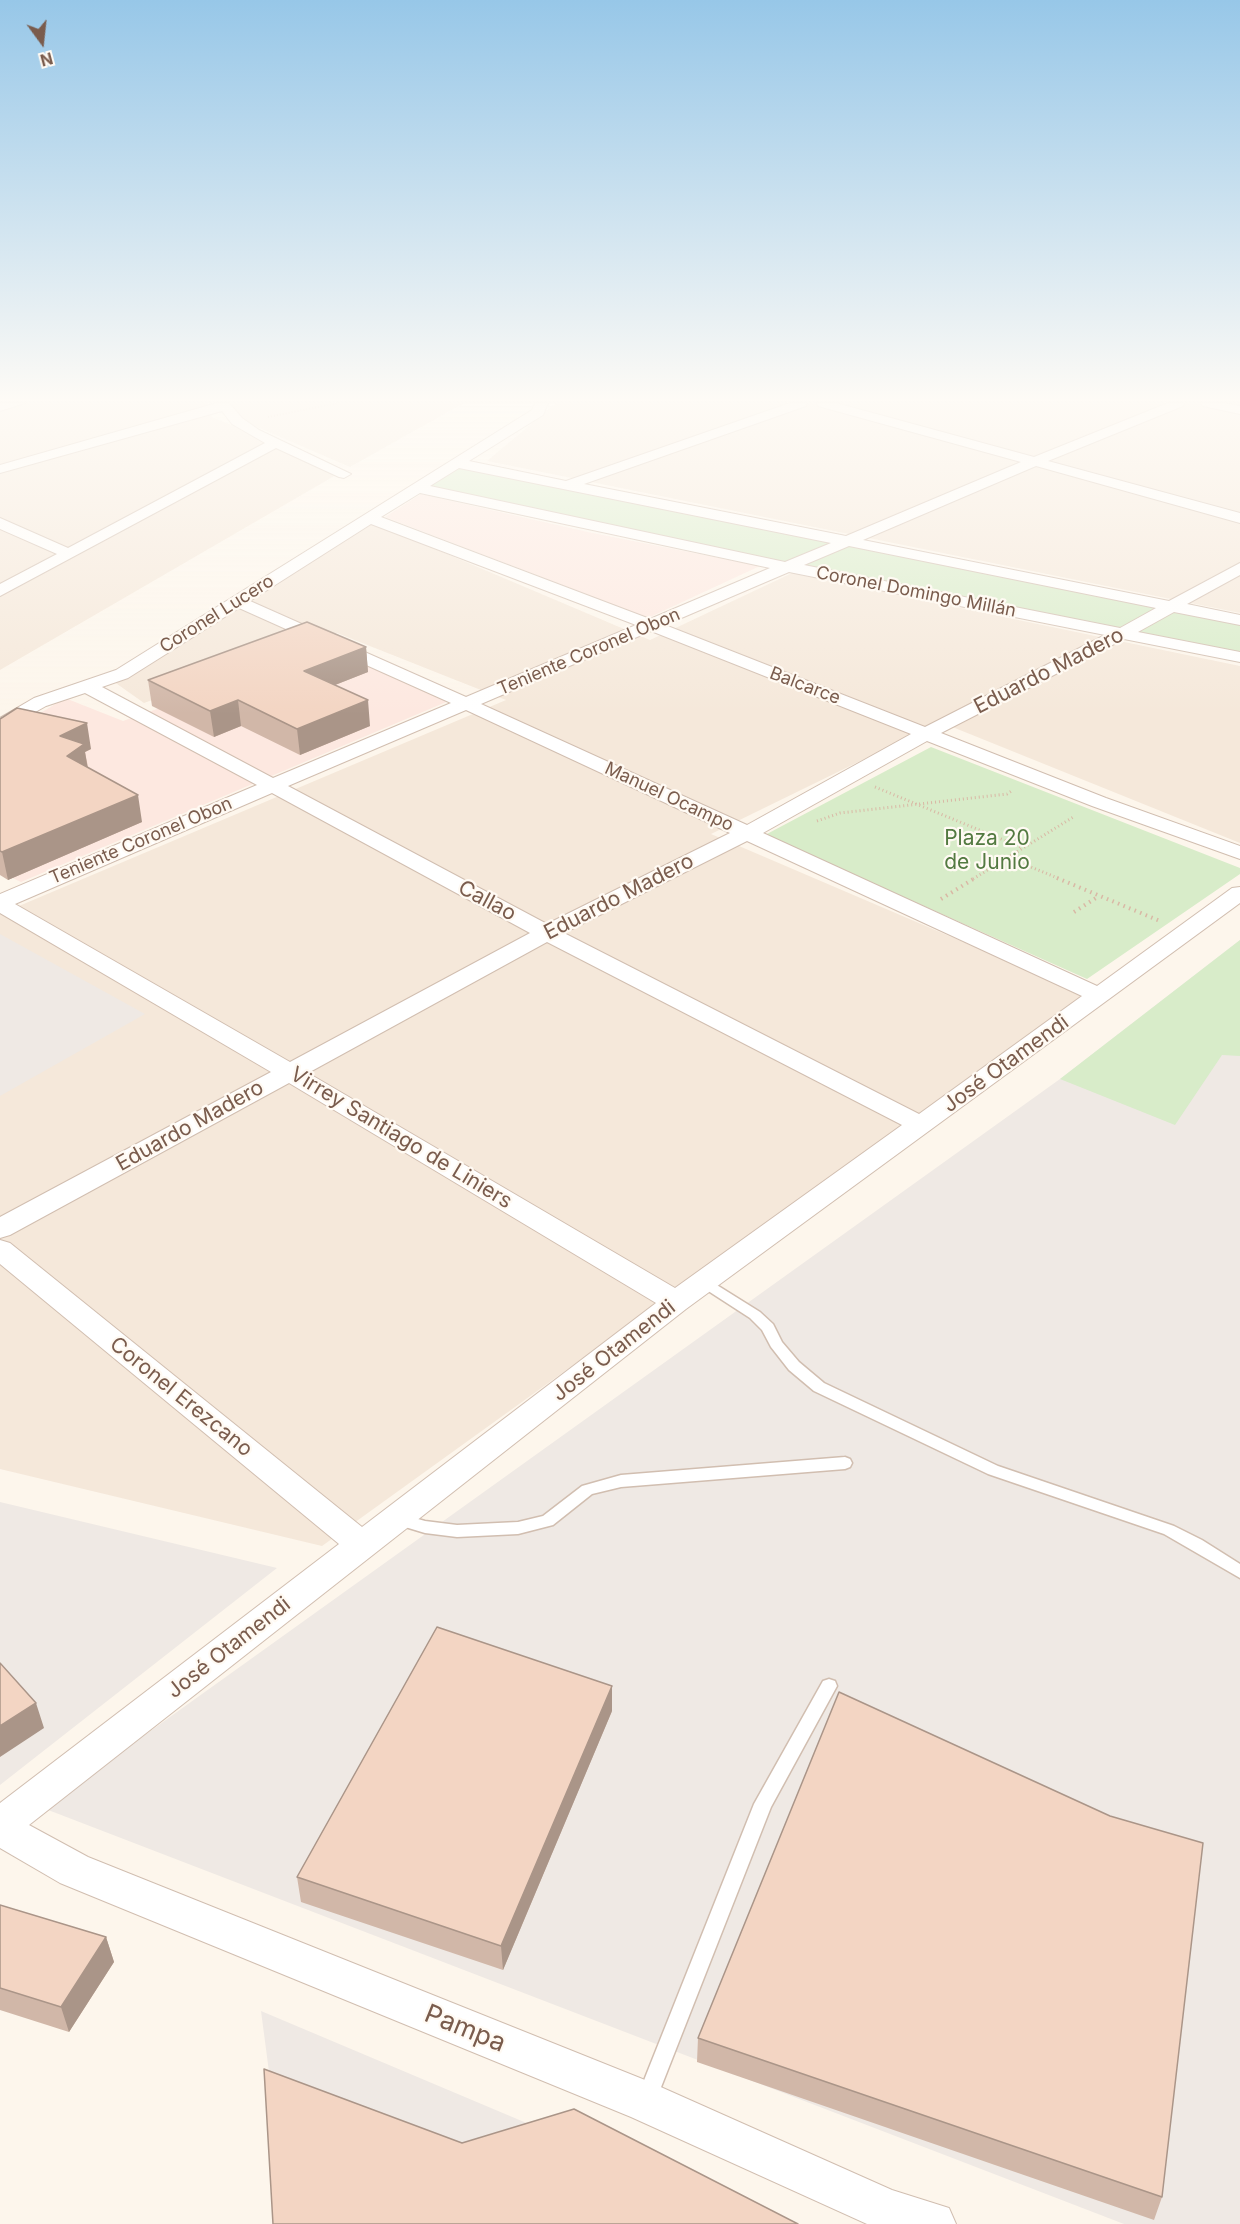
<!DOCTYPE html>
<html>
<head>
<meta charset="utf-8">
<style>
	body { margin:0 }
	#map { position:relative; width:1240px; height:2224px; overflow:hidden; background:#fdf6ec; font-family:Inter,sans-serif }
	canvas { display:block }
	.north { position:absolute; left:12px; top:12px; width:60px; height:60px; -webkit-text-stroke:4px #fffaf3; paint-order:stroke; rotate:165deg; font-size:16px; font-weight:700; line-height:24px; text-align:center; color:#7a5c4d }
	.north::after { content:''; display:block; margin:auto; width:21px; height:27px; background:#7a5c4d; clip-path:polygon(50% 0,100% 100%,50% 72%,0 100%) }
</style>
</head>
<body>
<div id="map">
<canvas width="1240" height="2224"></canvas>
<div class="north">N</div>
</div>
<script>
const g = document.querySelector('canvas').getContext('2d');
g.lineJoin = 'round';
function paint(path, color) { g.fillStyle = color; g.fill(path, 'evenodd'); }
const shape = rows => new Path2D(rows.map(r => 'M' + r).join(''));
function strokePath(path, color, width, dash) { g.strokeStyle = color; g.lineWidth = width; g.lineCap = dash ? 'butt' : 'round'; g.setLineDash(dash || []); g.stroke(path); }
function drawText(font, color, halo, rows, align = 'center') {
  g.font = font + ' Inter,sans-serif'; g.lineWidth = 4.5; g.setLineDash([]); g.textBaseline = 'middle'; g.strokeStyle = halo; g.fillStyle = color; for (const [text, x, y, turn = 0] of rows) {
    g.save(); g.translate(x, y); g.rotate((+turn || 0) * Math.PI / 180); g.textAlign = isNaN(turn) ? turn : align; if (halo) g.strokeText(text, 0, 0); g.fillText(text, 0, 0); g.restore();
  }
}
const residential = shape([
	[0,403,208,403,212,417,343,471,0,670],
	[226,403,464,403,350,467,229,415],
	[556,403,1240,403,1240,613,487,461],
	[374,523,650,640,792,573,1240,666,1240,843,940,722,711,834,1087,995,322,1546,0,1469,0,914,506,700,337,633,144,703,110,679]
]);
const commercial = shape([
	[421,494,588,532,760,566,648,618,385,517],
	[331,647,451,700,21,882,0,872,0,738,65,698,123,721]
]);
const industrial = shape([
	[0,934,145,1014,0,1096],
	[1240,940,1240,2224,1124,2224,43,1808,1060,1079],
	[0,1502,277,1568,0,1785],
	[261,2011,766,2224,289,2224]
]);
const green = shape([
	[457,463,1240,620,1240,657,417,488],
	[931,747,1240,868,1240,874,1087,979,765,835],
	[1240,940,1240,1056,1222,1055,1175,1125,1060,1079]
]);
const pathFar2 = shape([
	[268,417,338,403]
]);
const pathFar1 = shape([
	[875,787,1023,848],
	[817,821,840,813,1007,794,1013,790],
	[1009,858,1060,879],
	[973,879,1075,816]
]);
const path = shape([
	[1057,878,1160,921],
	[941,899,975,878],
	[1074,912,1099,896]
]);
const lane = shape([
	[704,1277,760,1312,773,1324,782,1342,799,1362,824,1383,998,1466,1174,1526,1202,1540,1240,1564,1240,1578,1164,1534,988,1474,814,1391,789,1370,771,1347,762,1330,750,1318,699,1285,697,1282,699,1279,704,1277],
	[845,1457,850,1459,852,1463,850,1467,845,1469,621,1487,592,1494,553,1525,518,1534,457,1537,425,1533,392,1523,389,1519,392,1515,397,1513,425,1521,457,1525,518,1522,543,1516,582,1486,621,1475,845,1457],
	[829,1679,835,1681,837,1686,771,1807,654,2105,647,2108,640,2105,637,2098,754,1804,823,1681,829,1679]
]);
const street = shape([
	[0,403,25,403,0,411,0,403],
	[217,403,229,403,242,418,259,430,351,474,344,478,339,477,276,448,0,596,0,584,57,554,0,529,0,518,68,548,265,443,232,424,222,411,0,473,0,465,217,403],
	[535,403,548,403,543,415,469,461,566,481,790,403,807,403,806,406,584,484,846,536,1021,462,818,406,817,403,836,403,1034,457,1168,403,1184,403,1183,406,1048,461,1240,513,1240,523,1036,466,863,540,1169,601,1240,563,1240,575,1187,604,1240,615,1240,625,1174,612,1138,632,1240,652,1240,662,1124,639,941,733,1106,798,1240,846,1240,859,1092,806,927,741,763,833,1097,986,1232,888,1240,887,1240,903,686,1309,29,1825,88,1857,645,2080,892,2190,949,2208,956,2224,867,2224,631,2117,60,1883,0,1848,0,1803,339,1544,0,1264,0,1240,10,1243,362,1527,656,1303,289,1083,10,1235,0,1238,0,1217,271,1072,0,913,0,894,257,785,85,693,46,706,0,732,0,718,34,698,116,670,532,410,535,403],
	[459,468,831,543,785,562,430,486,459,468],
	[420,493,770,568,650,619,381,517,420,493],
	[371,524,636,625,466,697,250,601,371,524],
	[849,546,1156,608,1120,628,804,565,849,546],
	[789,572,1105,635,925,727,665,625,789,572],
	[239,608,451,703,273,778,102,687,128,678,239,608],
	[651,631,911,734,747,825,481,704,651,631],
	[466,710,730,833,547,924,288,786,466,710],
	[272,793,530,933,290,1062,15,904,272,793],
	[747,841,1082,996,919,1114,564,933,747,841],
	[547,942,902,1125,675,1288,308,1073,547,942],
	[1201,403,1224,403,1240,406,1240,414,1203,406,1201,403]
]);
const wall = shape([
	[366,647,368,672,335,685,370,726,300,755,241,726,214,737,152,706,148,680],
	[0,719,91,749,85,752,88,767,142,822,8,880,0,875],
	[612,1711,503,1970,301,1902,297,1877],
	[0,1905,106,1937,114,1962,69,2032,0,2010],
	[698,2038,1162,2197,1154,2220,697,2062]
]);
const shadedWall = shape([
	[366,647,368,672,307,696,304,671],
	[238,700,241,726,214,737,210,711],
	[368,700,370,726,300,755,297,729],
	[87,723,91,749,85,752,88,770,72,782,60,736],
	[138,795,142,822,8,880,2,852],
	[612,1686,612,1711,503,1970,501,1946],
	[36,1703,44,1728,0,1757,0,1726],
	[106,1937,114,1962,69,2032,61,2007]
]);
const building = shape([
	[307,622,366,647,304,671,368,700,297,729,238,700,210,711,148,680,307,622],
	[17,708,87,723,60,736,84,744,67,756,138,795,2,852,0,851,0,719,17,708],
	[437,1627,612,1686,501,1946,297,1877,437,1627],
	[0,1663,36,1703,0,1726,0,1663],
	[839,1692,1110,1816,1203,1843,1162,2197,698,2038,839,1692],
	[0,1905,106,1937,61,2007,0,1988,0,1905],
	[264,2069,462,2143,574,2109,798,2224,273,2224,264,2069]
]);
const farStreetnames = [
	["Coronel Domingo Millán",916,592,11],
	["Coronel Lucero",217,614,-32],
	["Teniente Coronel Obon",589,652,-23],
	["Balcarce",805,686,21],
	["Manuel Ocampo",669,797,25],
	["Teniente Coronel Obon",141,841,-23]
];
const streetNames = [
	["Eduardo Madero",1049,671,-27],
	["Eduardo Madero",619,897,-27],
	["Callao",487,901,28],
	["José Otamendi",1006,1064,-36],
	["Eduardo Madero",190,1126,-29],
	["Virrey Santiago de Liniers",401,1138,31],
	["José Otamendi",614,1351,-38],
	["Coronel Erezcano",181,1397,39],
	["José Otamendi",229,1648,-38]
];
const parkNames = [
	["Plaza 20",987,839],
	["de Junio",987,863]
];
const nearStreetnames = [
	["Pampa",465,2029,22]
];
paint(residential, '#f5e8da');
paint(commercial, '#fde8e0');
paint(industrial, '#efe9e4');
paint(green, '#d8ecc9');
strokePath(lane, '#d1beb0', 3);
strokePath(street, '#d1beb0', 2);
strokePath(pathFar2, '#d9b8a5', 2, [1, 2]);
strokePath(pathFar1, '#d9b8a5', 3, [1, 3]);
strokePath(path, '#d9b8a5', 4, [1.5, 4.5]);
paint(lane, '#fff');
paint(street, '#fff');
paint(wall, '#d1b7a8');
paint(shadedWall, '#aa9588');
paint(building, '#f3d5c3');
strokePath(building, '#aa9588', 1.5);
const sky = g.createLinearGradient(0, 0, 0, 714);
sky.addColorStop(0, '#97c7e8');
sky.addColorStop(0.56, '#fefbf6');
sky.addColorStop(1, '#fefbf600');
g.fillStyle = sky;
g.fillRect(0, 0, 1240, 714);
drawText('18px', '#7a5c4d', '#fffaf3', farStreetnames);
drawText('21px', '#7a5c4d', '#fffaf3', streetNames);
drawText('21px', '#537a41', '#fffaf3', parkNames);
drawText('26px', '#7a5c4d', '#fffaf3', nearStreetnames);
</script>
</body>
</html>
